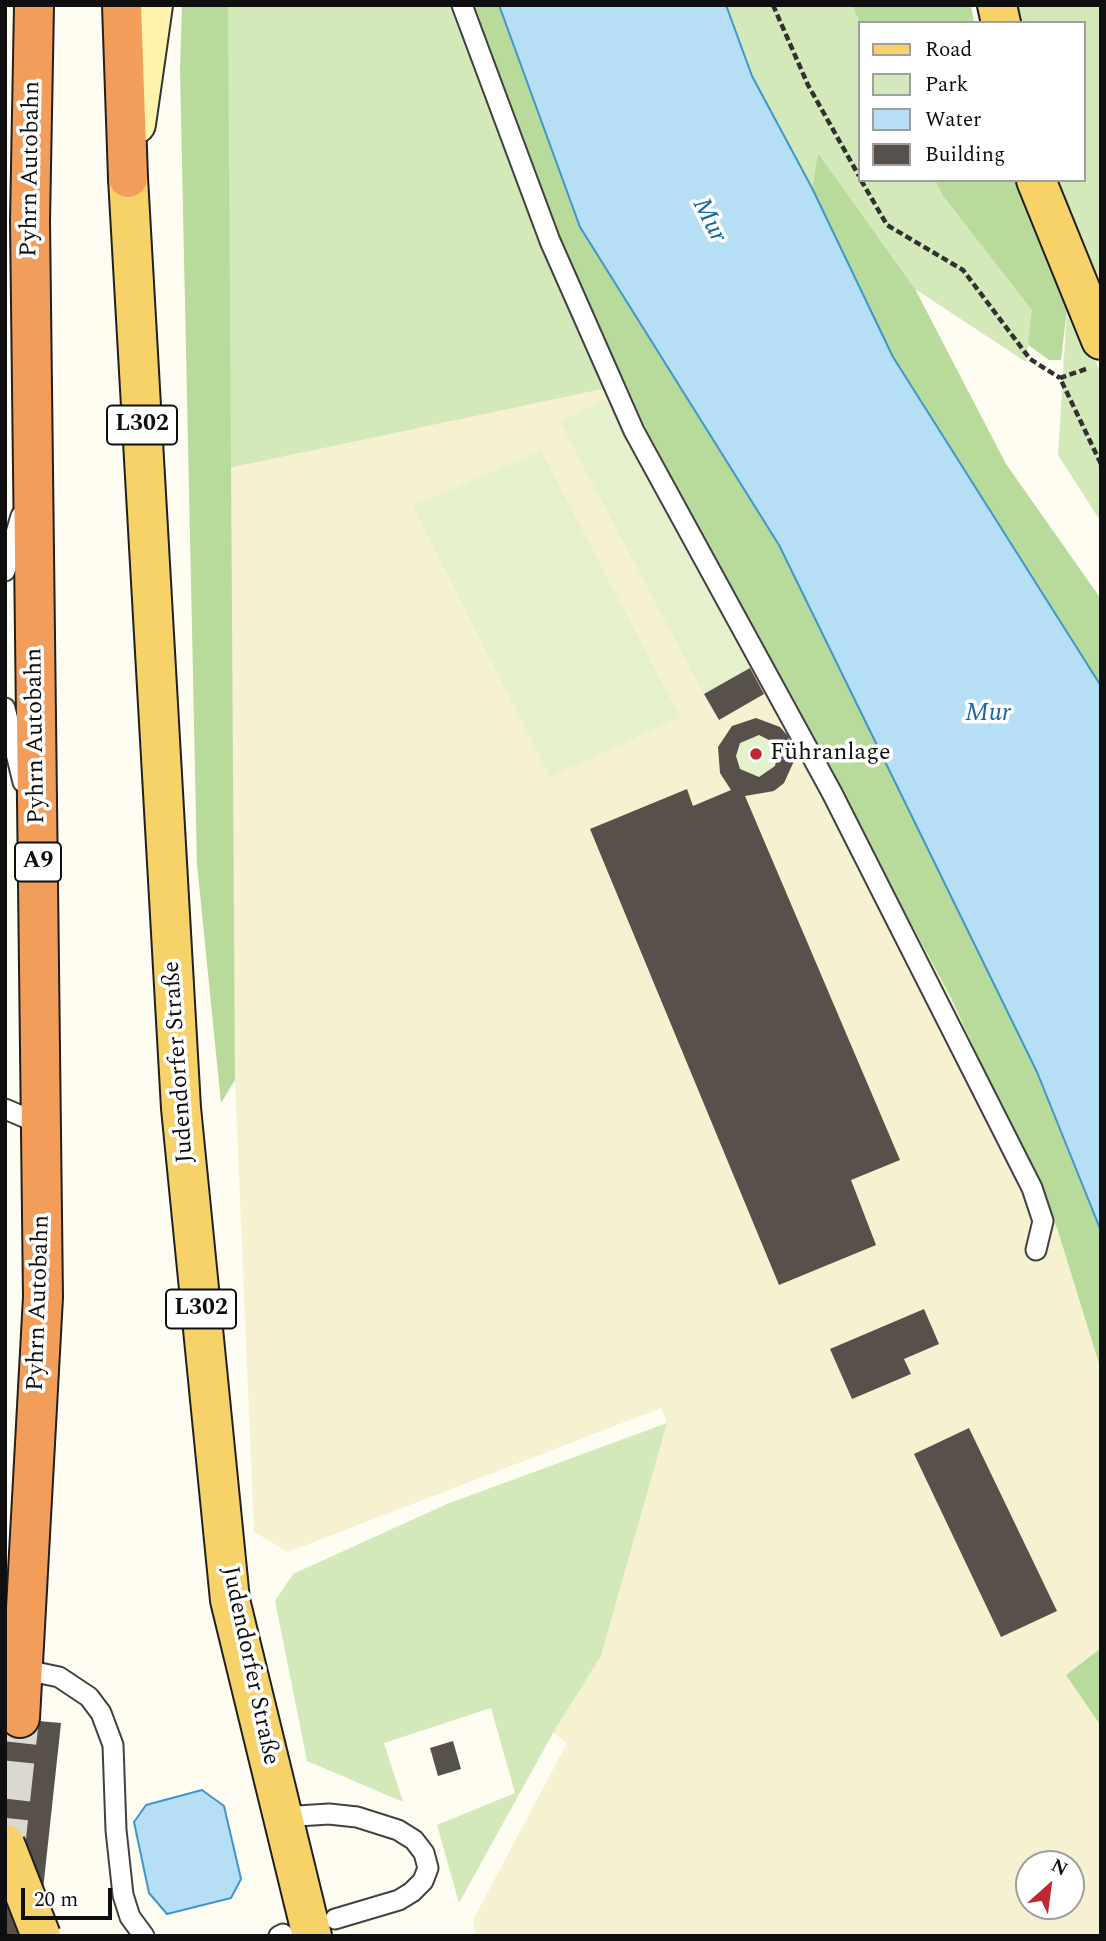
<!DOCTYPE html>
<html>
<head>
<meta charset="utf-8">
<style>
	body { margin:0 }
	#map { position:relative; width:1106px; height:1941px; overflow:hidden; background:#fffcf1; font-family:Spectral,serif }
	canvas { display:block }
	.frame { position:absolute; inset:0; border:7px solid #0f0f0f; pointer-events:none }
	.legend { position:absolute; left:858px; top:21px; width:228px; height:161px; box-sizing:border-box; background:#fff; border:2px solid #9f9f9f; margin:0; padding:9px 12px; list-style:none; font-size:21px; color:#0f0f0f }
	.legend li { display:flex; align-items:center; gap:14px; height:35px }
	.legend b { width:35px; border:2px solid #9f9f9f }
	.north { position:absolute; left:1015px; top:1850px; width:70px; height:70px; box-sizing:border-box; background:#fff; border:2px solid #9f9f9f; border-radius:50%; rotate:28deg; font-size:19px; font-weight:700; line-height:28px; text-align:center; color:#0f0f0f }
	.north::after { content:''; display:block; margin:auto; width:24px; height:32px; background:#bf2731; clip-path:polygon(50% 0,100% 100%,50% 72%,0 100%) }
	.scale { position:absolute; left:21px; top:1888px; width:91px; height:32px; box-sizing:border-box; border:4px solid #0f0f0f; border-top:0; padding-left:9px; font-size:21px; line-height:24px; white-space:nowrap; color:#0f0f0f; -webkit-text-stroke:5px #fff; paint-order:stroke }
</style>
</head>
<body>
<div id="map">
<canvas width="1106" height="1941"></canvas>
<div class="frame"></div>
<ul class="legend">
<li><b style="height:9px;background:#f7d269"></b>Road</li>
<li><b style="height:19px;background:#d4e9ba"></b>Park</li>
<li><b style="height:19px;background:#b6dff6"></b>Water</li>
<li><b style="height:19px;background:#58504b"></b>Building</li>
</ul>
<div class="north">N</div>
<div class="scale">20 m</div>
</div>
<script>
const g = document.querySelector('canvas').getContext('2d');
g.lineJoin = 'round';
function paint(path, color) { g.fillStyle = color; g.fill(path, 'evenodd'); }
const shape = rows => new Path2D(rows.map(r => 'M' + r).join(''));
function strokePath(path, color, width, dash) { g.strokeStyle = color; g.lineWidth = width; g.lineCap = dash ? 'butt' : 'round'; g.setLineDash(dash || []); g.stroke(path); }
function drawText(font, color, halo, rows, align = 'center') {
  g.font = font + ' Spectral,serif'; g.lineWidth = 7; g.setLineDash([]); g.textBaseline = 'middle'; g.strokeStyle = halo; g.fillStyle = color; for (const [text, x, y, turn = 0] of rows) {
    g.save(); g.translate(x, y); g.rotate((+turn || 0) * Math.PI / 180); g.textAlign = isNaN(turn) ? turn : align; if (halo) g.strokeText(text, 0, 0); g.fillText(text, 0, 0); g.restore();
  }
}
const farmland = shape([
	[625,383,646,429,951,998,1057,1228,1101,1370,1101,1648,1066,1675,1101,1726,1101,1936,476,1936,473,1920,567,1743,553,1733,601,1656,667,1423,661,1408,288,1552,254,1532,235,1080,229,468],
	[1029,1864,1071,1864,1071,1906,1029,1906]
]);
const green = shape([
	[228,5,452,5,607,388,229,468],
	[726,5,852,5,860,23,859,180,935,180,943,196,1033,310,1026,362,915,289,818,153,812,188,752,76],
	[986,5,1101,5,1101,349,1027,180,1083,180,1083,23,987,23],
	[1067,308,1101,372,1101,522,1058,455],
	[667,1423,601,1656,553,1733,459,1903,437,1825,515,1793,491,1708,384,1743,403,1802,307,1761,275,1601,293,1574,447,1504]
]);
const forest = shape([
	[182,5,228,5,235,1080,221,1103,197,864,180,69],
	[452,5,499,5,580,227,779,545,1037,1072,1101,1231,1101,1370,1057,1228,951,998,646,429,626,384,607,388],
	[852,5,971,5,974,23,860,23],
	[818,153,915,289,1006,464,1101,599,1101,686,893,357,812,188],
	[935,180,1020,180,1067,308,1061,360,1049,360,1028,345,1032,310,943,196],
	[1101,1648,1101,1726,1066,1675]
]);
const pitch = shape([
	[606,399,764,694,704,694,560,422],
	[541,451,680,717,550,777,413,506],
	[756,718,780,727,788,736,794,761,784,783,774,791,745,796,741,786,720,773,718,747,732,726]
]);
const water = shape([
	[499,5,726,5,752,76,812,188,893,357,1101,686,1101,1231,1037,1072,779,545,580,227,499,5],
	[202,1790,224,1806,241,1879,231,1898,167,1914,149,1893,134,1822,146,1805,202,1790]
]);
const building = shape([
	[750,668,764,694,719,720,704,694],
	[756,718,780,727,788,736,794,761,784,783,774,791,745,796,900,1160,851,1180,876,1245,779,1285,590,829,687,789,693,806,731,790,720,773,718,747,732,726],
	[759,735,771,741,778,753,775,766,759,777,740,769,736,756,740,743],
	[924,1309,939,1344,904,1359,911,1374,852,1399,830,1349],
	[969,1428,1057,1611,1001,1637,914,1454],
	[5,1718,61,1723,38,1936,5,1936],
	[453,1741,461,1769,438,1776,430,1748]
]);
const motorwayTunnel = shape([
	[5,1856,20,1718]
]);
const path = shape([
	[773,5,808,85,859,176],
	[861,180,887,225,963,270,1030,359,1060,378],
	[1086,369,1060,378,1101,464]
]);
const service = shape([
	[462,5,550,241,634,431,832,793,1032,1188,1043,1221,1036,1250],
	[5,571,21,516],
	[5,708,23,782],
	[5,1109,43,1125],
	[16,1668,59,1677,89,1697,101,1713,113,1745,116,1830,123,1895,130,1917,144,1936],
	[282,1817,329,1814,357,1817,398,1830,414,1840,424,1853,428,1868,423,1881,412,1892,399,1900,335,1919],
	[279,1936,283,1934]
]);
const secondary = shape([
	[136,124,153,5]
]);
const primary = shape([
	[997,5,1001,23],
	[128,178,181,1108,230,1600,312,1936],
	[1036,180,1101,340]
]);
const motorway = shape([
	[122,5,128,178],
	[20,1718,43,1297,30,221,34,5]
]);
const primaryBridge = shape([
	[5,1844,41,1936]
]);
const markers = [
	[756,754,7,"#bf2731"]
];
const shields = [
	[142,425,70],
	[38,862,46],
	[201,1309,70]
];
const shieldNames = [
	["L302",142,425],
	["A9",38,862],
	["L302",201,1309]
];
const streetNames = [
	["Pyhrn Autobahn",32,169,-89],
	["Pyhrn Autobahn",37,736,-91],
	["Judendorfer Straße",180,1062,-94],
	["Pyhrn Autobahn",40,1303,-88],
	["Judendorfer Straße",249,1666,78]
];
const poiNames = [
	["Führanlage",770,754]
];
const waterNames = [
	["Mur",708,221,63],
	["Mur",988,715]
];
paint(farmland, '#f5f1d1');
paint(green, '#d4e9ba');
paint(forest, '#b8da9a');
paint(pitch, '#e5f1cc');
paint(water, '#b6dff6');
strokePath(water, '#3d96cc', 2);
paint(building, '#58504b');
strokePath(motorwayTunnel, '#dbd8cf', 38, [38, 19]);
strokePath(service, '#424242', 23);
strokePath(secondary, '#313131', 42);
strokePath(primary, '#202020', 42);
strokePath(motorway, '#202020', 42);
strokePath(path, '#313131', 4.5, [7, 3.5]);
strokePath(service, '#fff', 19);
strokePath(secondary, '#fef3ad', 38);
strokePath(primary, '#f7d269', 38);
strokePath(motorway, '#f39d5b', 38);
strokePath(primaryBridge, '#202020', 42, []);
strokePath(primaryBridge, '#f7d269', 38);
for (const [x, y, r, color] of markers) { const dot = new Path2D(); dot.arc(x, y, r, 0, 2 * Math.PI); g.fillStyle = color; g.fill(dot); strokePath(dot, '#fff', 2.5); }
for (const [x, y, w] of shields) { const box = new Path2D(); box.roundRect(x - w / 2, y - 19.5, w, 39, 5); g.fillStyle = '#fff'; g.fill(box); strokePath(box, '#0f0f0f', 2); }
drawText('bold 23px', '#0f0f0f', null, shieldNames);
drawText('24px', '#0f0f0f', '#fff', streetNames);
drawText('24px', '#0f0f0f', '#fff', poiNames, 'left');
drawText('italic 26px', '#1868a1', '#fff', waterNames);
</script>
</body>
</html>
